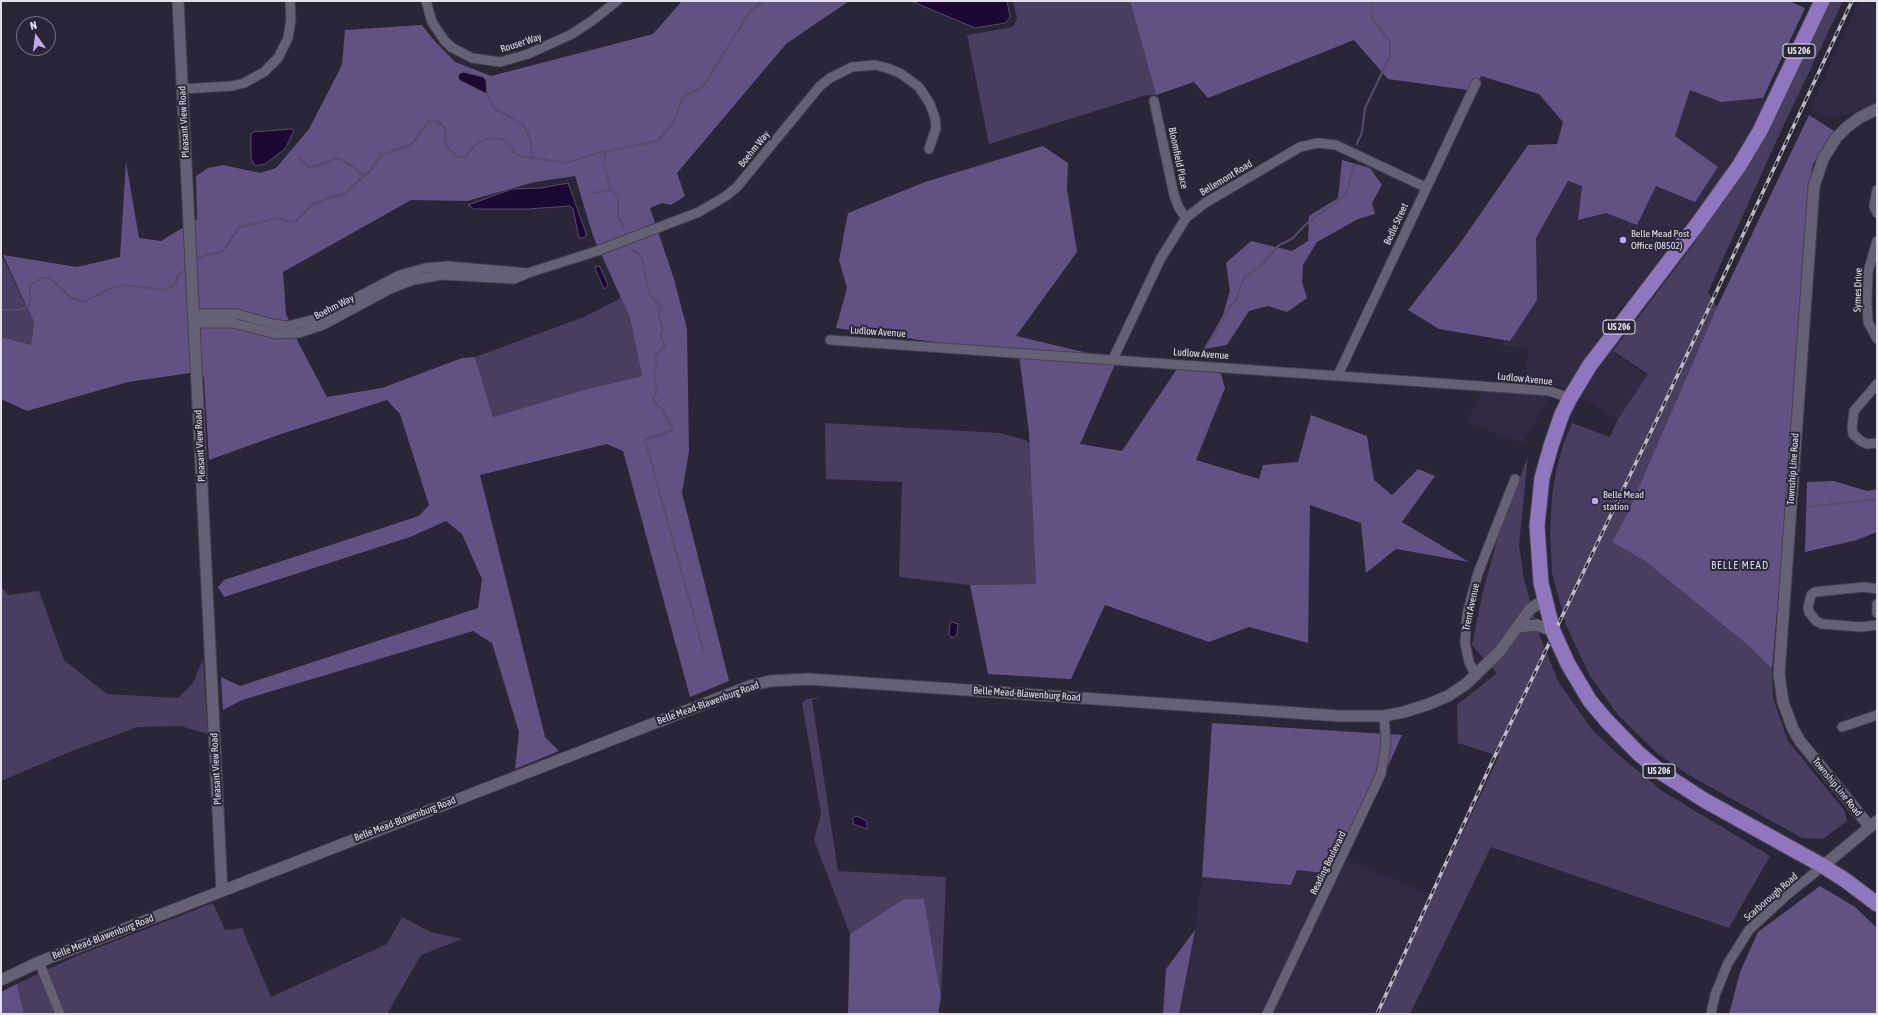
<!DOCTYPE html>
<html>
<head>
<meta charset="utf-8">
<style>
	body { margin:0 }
	#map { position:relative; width:1878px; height:1015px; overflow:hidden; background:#2b2637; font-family:"Asap Condensed",sans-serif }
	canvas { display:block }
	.frame { position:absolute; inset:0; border:2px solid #e3e0eb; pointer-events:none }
	.north { position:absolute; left:16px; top:16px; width:40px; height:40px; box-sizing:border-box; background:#2b2637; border:1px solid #75707f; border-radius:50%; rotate:346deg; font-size:11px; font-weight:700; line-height:16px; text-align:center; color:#e3e0eb }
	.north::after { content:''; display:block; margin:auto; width:14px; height:18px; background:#c0a8f3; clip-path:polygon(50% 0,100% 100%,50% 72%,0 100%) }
</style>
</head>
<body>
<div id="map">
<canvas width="1878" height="1015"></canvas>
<div class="frame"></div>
<div class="north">N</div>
</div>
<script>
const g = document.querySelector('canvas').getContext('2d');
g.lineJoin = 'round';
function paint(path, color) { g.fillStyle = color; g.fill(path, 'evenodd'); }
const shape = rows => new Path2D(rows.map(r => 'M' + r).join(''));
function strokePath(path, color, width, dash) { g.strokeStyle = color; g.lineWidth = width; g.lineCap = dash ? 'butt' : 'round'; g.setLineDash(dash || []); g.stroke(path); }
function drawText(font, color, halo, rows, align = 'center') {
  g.font = font + ' "Asap Condensed",sans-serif'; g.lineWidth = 4; g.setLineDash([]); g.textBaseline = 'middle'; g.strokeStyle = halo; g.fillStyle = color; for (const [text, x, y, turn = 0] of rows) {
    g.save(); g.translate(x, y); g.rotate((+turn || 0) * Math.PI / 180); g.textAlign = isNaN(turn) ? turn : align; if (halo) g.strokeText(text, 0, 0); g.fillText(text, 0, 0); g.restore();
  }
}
const built = shape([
	[1859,1,1877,1,1877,103,1858,111,1831,120,1810,109],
	[1685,90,1766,101,1746,139,1717,184,1597,340,1646,376,1618,419,1557,384,1523,443,1466,422,1483,389,1523,392,1529,348,1502,346,1507,322,1529,241,1566,177],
	[1346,859,1433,895,1377,1014,1179,1014,1195,930,1202,877,1291,885,1297,870,1339,875]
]);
const green = shape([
	[1013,1,1130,1,1156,95,1147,95,989,144,967,35,1008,28,1014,26,1017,18],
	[1830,1,1843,1,1780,133,1708,292,1717,307,1627,514,1612,542,1645,561,1749,646,1772,669,1773,698,1788,741,1844,810,1847,821,1823,839,1802,838,1687,774,1658,754,1618,715,1590,676,1566,625,1552,573,1550,534,1552,496,1556,471,1563,445,1572,423,1610,437,1618,419,1648,374,1613,351,1693,245,1776,116],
	[1,254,34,322,31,345,1,337],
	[621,298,630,318,642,376,583,390,493,417,475,357,584,317],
	[825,423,999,433,1026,440,1030,444,1036,584,970,585,899,577,902,482,826,479],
	[1528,456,1519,545,1524,579,1540,637,1559,683,1594,732,1621,757,1662,791,1770,856,1729,928,1491,847,1410,1014,1377,1014,1499,756,1458,743,1457,705,1497,673,1472,645,1483,591,1499,533],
	[1,586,8,595,39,591,64,660,107,694,178,698,193,683,203,659,208,734,181,726,138,727,72,751,1,781],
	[823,697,812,700,838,871,946,877,941,997,924,899,904,899,850,934,814,840,821,813,802,703,807,699],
	[213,903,225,930,242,928,271,997,387,944,402,917,431,932,462,939,421,955,387,1014,24,1014,17,984,74,957]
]);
const forest = shape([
	[682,1,849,1,786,44,677,173,685,196,671,205,662,203,650,208,674,279,687,329,689,451,682,493,729,681,690,697,623,451,607,444,480,475,545,737,559,751,515,769,519,732,492,643,473,631,242,700,223,710,221,677,240,686,478,608,482,579,462,534,446,521,410,537,224,597,218,587,224,580,419,516,429,505,400,414,387,400,281,434,209,460,204,377,190,373,128,382,27,411,1,399,1,337,31,345,34,322,3,255,77,267,120,257,126,162,139,238,161,241,197,219,196,176,208,168,223,165,260,173,276,168,309,129,342,65,345,30,422,25,432,38,455,62,491,76,653,34],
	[575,176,593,236,630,318,642,376,583,390,493,417,475,357,462,358,382,388,327,397,298,342,286,314,283,272,411,200,467,201,535,182],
	[1130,1,1789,1,1805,8,1763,98,1721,102,1690,90,1675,136,1718,167,1695,202,1656,186,1637,225,1606,213,1578,220,1582,186,1568,181,1536,238,1537,300,1510,341,1439,329,1408,310,1461,242,1528,145,1557,144,1563,122,1539,94,1481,76,1475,91,1388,79,1354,40,1208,98,1194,82,1156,95],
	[1809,115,1834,131,1813,164,1809,185,1786,505,1772,669,1749,646,1645,561,1612,542,1627,514,1717,307],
	[1043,146,1068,163,1067,189,1077,252,1016,336,1117,360,1080,444,1122,451,1179,366,1219,368,1225,388,1196,460,1259,479,1263,465,1298,462,1311,415,1367,436,1374,480,1392,495,1418,469,1435,476,1402,522,1469,562,1396,549,1366,573,1361,523,1310,505,1308,643,1249,627,1209,642,1105,605,1071,679,988,674,970,585,1036,584,1029,432,1019,354,836,328,847,288,839,260,848,213,925,182],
	[1342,160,1370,168,1382,185,1372,203,1375,214,1358,219,1317,242,1303,265,1302,282,1307,298,1287,312,1268,306,1249,311,1227,345,1204,349,1223,315,1230,291,1226,263,1251,241,1292,251,1308,241,1309,216,1338,198],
	[1834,481,1867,491,1877,489,1877,532,1857,540,1805,552,1807,482],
	[1212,723,1402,735,1339,875,1297,870,1291,885,1202,877],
	[1820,886,1855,907,1877,928,1877,1014,1729,1014,1740,972,1758,932],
	[904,899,924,899,941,997,938,1014,848,1014,850,934],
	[1195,930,1179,1014,1163,1014,1166,969],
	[17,984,24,1014,1,1014,1,992]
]);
const water = shape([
	[911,1,1007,1,1010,17,1005,23,975,28,911,1],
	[463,72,483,77,486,80,487,94,461,81,458,78,459,74,463,72],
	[292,129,294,131,285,149,265,164,255,166,251,158,251,134,253,132,292,129],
	[568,183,586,233,586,236,583,238,579,238,573,209,570,206,528,209,474,209,468,205,512,189,541,188,568,183],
	[596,266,600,267,608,285,605,289,603,287,595,268,596,266],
	[952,622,958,624,957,634,955,637,951,637,949,634,950,624,952,622],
	[856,816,867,821,867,829,853,824,853,818,856,816]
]);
const stream = shape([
	[486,93,496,110,506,114,524,126,530,138,533,159],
	[1357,144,1362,132,1365,108,1390,56,1390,42,1371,17,1373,1],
	[605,152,604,164,611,190,618,196,618,216,624,228],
	[298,157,310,168,337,158,346,162,365,176],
	[593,193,611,190],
	[631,249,641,256,650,296,661,305,659,318,663,328,661,336,665,346,655,356,657,366,654,375,657,392,653,398,655,404,661,408,673,430,645,440,703,649],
	[194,262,200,257,223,251,239,227,279,218,290,222,297,220,313,204,345,193,370,171,381,155,412,144,428,122,437,121,446,129,445,140,448,148,455,155,460,157,466,157,473,147,484,140,500,138,508,143,514,152,521,156,566,163,594,154,658,141,673,123,683,97,703,87,750,11,764,1],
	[1,310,20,310,30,305,30,285,41,278,50,278,70,297,83,302,114,287,127,285,166,290,176,283,178,276,188,267],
	[1201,355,1228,310,1236,300,1244,277,1259,268,1279,245,1292,239,1305,225,1346,194,1354,166],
	[1807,507,1877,499]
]);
const minor = shape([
	[426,1,432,22,444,40,451,47,472,58,500,62,528,54,572,34,593,20,617,1],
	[183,89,232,86,244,83,264,72,278,58,288,38,291,19,290,1],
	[1154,101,1174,195,1179,208,1186,218],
	[1877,190,1874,206,1877,213],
	[1877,241,1868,272,1867,302,1868,322,1877,339],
	[194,314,237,314,273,324,288,326,315,319,400,275,425,268,447,266,528,273],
	[194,323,233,323,276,334,299,333,323,325,392,288,413,280,442,275,514,279,528,273,597,251,699,212,726,196,737,187,820,86,830,78,852,67,875,65,887,68,900,73,919,87,930,104,935,118,936,128,929,149],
	[830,340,1536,390,1549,391,1570,398],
	[1113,359,1161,258,1186,218,1205,203,1300,147,1318,143,1336,145,1425,187],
	[1338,375,1476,83],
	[1877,384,1854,411,1852,427,1853,434,1861,441,1867,444,1877,443],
	[1877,589,1864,587,1815,592,1811,595,1808,607,1809,612,1816,621,1822,624,1861,627,1877,625],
	[1877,604,1877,613],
	[1476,676,1469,662,1465,643,1467,614,1478,573,1515,479],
	[1842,727,1877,715],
	[39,962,60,1014],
	[1267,1014,1381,774,1386,744,1384,716],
	[1711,1014,1715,995,1728,963,1749,930,1787,895,1823,866]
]);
const tertiary = shape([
	[178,1,222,891],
	[1517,627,1537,625,1553,631],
	[1870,827,1800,741,1793,729,1783,702,1779,674,1814,186,1823,159,1836,138,1847,127,1859,118,1877,109],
	[1823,866,1877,821],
	[1,980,39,962,750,686,770,681,808,679,1340,716,1384,716,1404,712,1429,704,1448,696,1466,684,1500,651,1530,609,1544,600]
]);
const trunk = shape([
	[1553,631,1541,583,1537,526,1542,478,1551,446,1562,414,1570,398,1590,365,1699,222,1739,166,1760,131,1822,1],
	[1568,664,1590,701,1606,720,1638,753,1662,773,1704,800,1823,866,1845,880,1877,904]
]);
const rail = shape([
	[1377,1014,1493,760,1658,417,1852,1]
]);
const trunkBridge = shape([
	[1553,631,1568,664]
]);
const markers = [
	[1623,240,4,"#c0a8f3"],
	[1595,501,4,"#c0a8f3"]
];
const shields = [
	[1799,51,32],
	[1619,327,32],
	[1659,771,32]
];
const shieldNames = [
	["US 206",1799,51],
	["US 206",1619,327],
	["US 206",1659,771]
];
const streetNames = [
	["Rouser Way",521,43,-18],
	["Pleasant View Road",184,122,-93],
	["Boehm Way",754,149,-51],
	["Bloomfield Place",1178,158,78],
	["Bellemont Road",1226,178,-31],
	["Bedle Street",1396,224,-65],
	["Symes Drive",1858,290,-88],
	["Boehm Way",334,307,-27],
	["Ludlow Avenue",878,332,4],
	["Ludlow Avenue",1201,354,4],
	["Ludlow Avenue",1525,379,6],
	["Pleasant View Road",200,446,-93],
	["Township Line Road",1793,469,-86],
	["Trent Avenue",1471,607,-78],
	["Belle Mead-Blawenburg Road",1027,694,4],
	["Belle Mead-Blawenburg Road",708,703,-20],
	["Pleasant View Road",216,769,-93],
	["Township Line Road",1837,787,51],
	["Belle Mead-Blawenburg Road",405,819,-21],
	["Reading Boulevard",1328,863,-64],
	["Scarborough Road",1771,897,-41],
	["Belle Mead-Blawenburg Road",103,937,-21]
];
const poiNames = [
	["Belle Mead Post",1631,234],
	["Office (08502)",1631,246],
	["Belle Mead",1603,495],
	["station",1603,507]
];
const neighbourhoodNames = [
	["BELLE MEAD",1740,566]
];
paint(built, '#322a42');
paint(green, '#493d60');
paint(forest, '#625283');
paint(water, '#1b0933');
strokePath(water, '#574a6a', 1);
strokePath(stream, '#574a6a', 2);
strokePath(minor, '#46414f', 11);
strokePath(tertiary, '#46414f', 13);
strokePath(trunk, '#46414f', 17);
strokePath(minor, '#666074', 9);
strokePath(tertiary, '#666074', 11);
strokePath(trunk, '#8f76bf', 15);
strokePath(rail, '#bdb9c6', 3.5);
strokePath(rail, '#2b2637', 2, [6]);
strokePath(trunkBridge, '#46414f', 17, []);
strokePath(trunkBridge, '#8f76bf', 15);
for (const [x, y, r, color] of markers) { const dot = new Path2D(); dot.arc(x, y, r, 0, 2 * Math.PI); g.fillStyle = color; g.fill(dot); strokePath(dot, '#2b2637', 1.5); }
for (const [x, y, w] of shields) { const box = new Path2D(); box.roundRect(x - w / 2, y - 7, w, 14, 3); g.fillStyle = '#2b2637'; g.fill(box); strokePath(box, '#e3e0eb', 1); }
drawText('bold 9px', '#e3e0eb', null, shieldNames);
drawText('10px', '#e3e0eb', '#2b2637', streetNames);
drawText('10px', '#e3e0eb', '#2b2637', poiNames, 'left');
g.letterSpacing = '1px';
drawText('11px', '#ddd7ee', '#2b2637', neighbourhoodNames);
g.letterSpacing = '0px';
</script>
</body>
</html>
